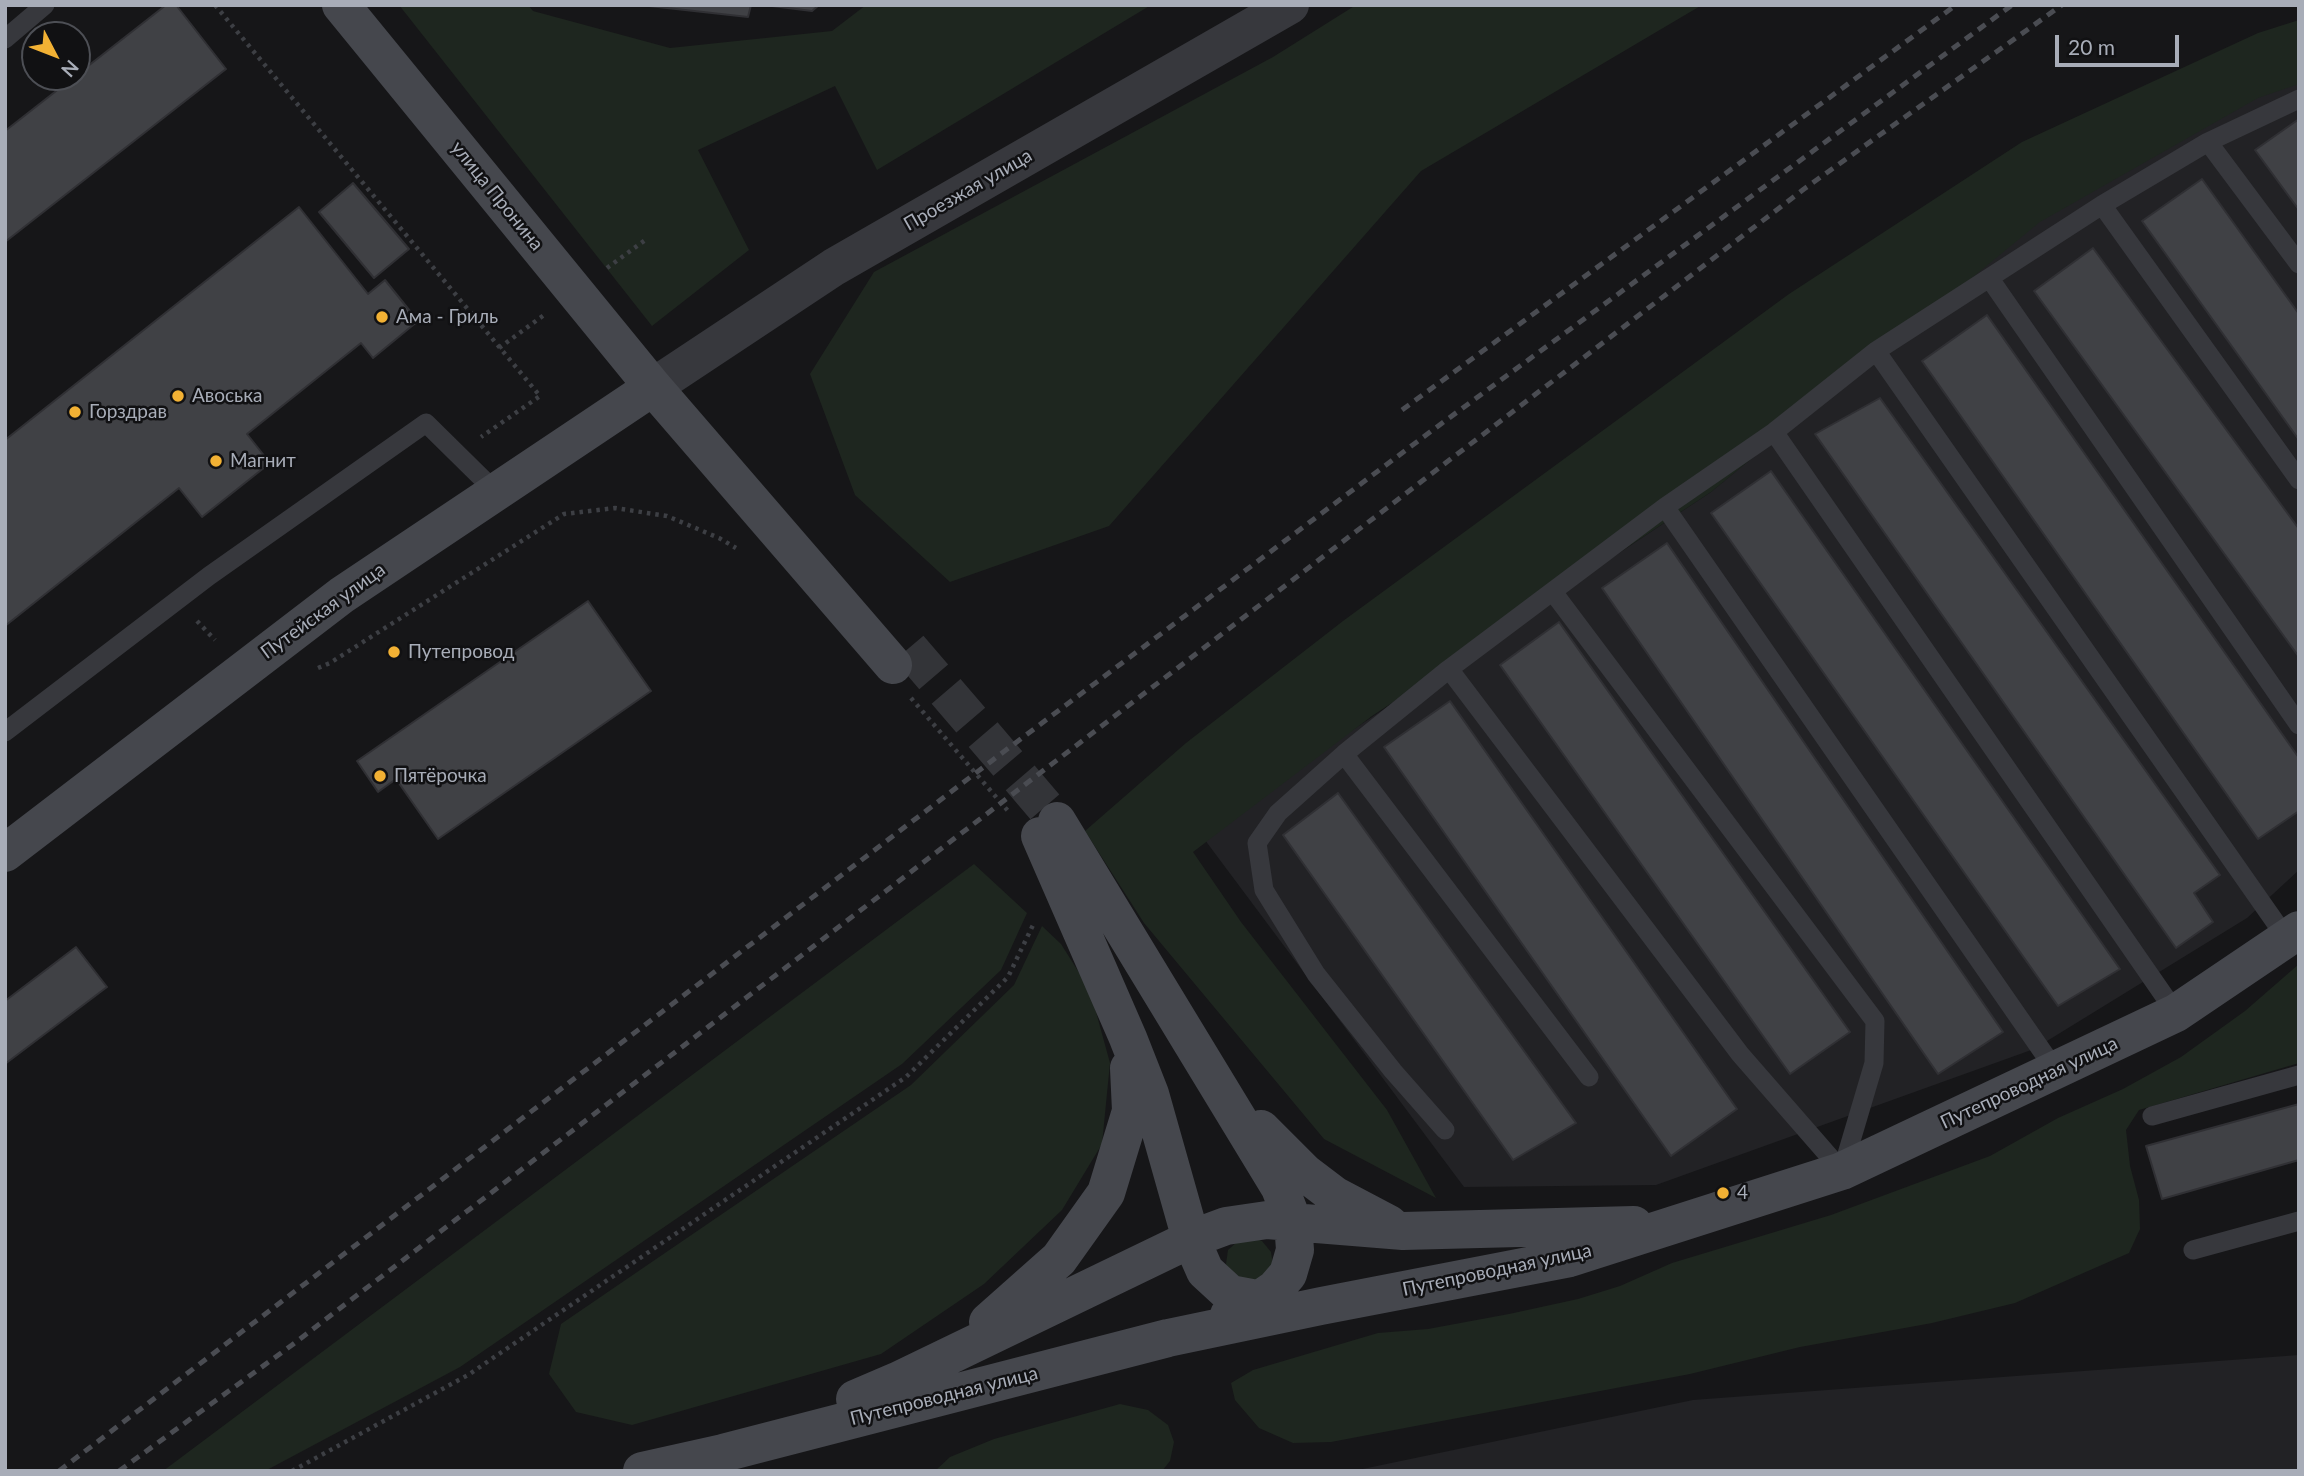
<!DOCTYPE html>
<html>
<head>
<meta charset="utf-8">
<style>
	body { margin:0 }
	#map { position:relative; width:2304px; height:1476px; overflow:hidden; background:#161618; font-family:Lato,sans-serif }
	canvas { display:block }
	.frame { position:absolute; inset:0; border:7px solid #a8adb8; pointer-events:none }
	.north { position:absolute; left:21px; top:21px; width:70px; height:70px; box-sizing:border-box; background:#111113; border:2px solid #4d4f55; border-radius:50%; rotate:132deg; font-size:19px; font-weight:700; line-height:28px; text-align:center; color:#a8adb8 }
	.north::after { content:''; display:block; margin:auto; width:24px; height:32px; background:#f2b134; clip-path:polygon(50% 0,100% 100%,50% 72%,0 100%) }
	.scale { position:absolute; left:2055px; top:35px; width:124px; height:32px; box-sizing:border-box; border:4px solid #a8adb8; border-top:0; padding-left:9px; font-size:21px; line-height:24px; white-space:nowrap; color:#a8adb8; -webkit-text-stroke:5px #111113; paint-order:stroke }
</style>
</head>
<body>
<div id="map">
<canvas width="2304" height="1476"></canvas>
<div class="frame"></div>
<div class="north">N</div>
<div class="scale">20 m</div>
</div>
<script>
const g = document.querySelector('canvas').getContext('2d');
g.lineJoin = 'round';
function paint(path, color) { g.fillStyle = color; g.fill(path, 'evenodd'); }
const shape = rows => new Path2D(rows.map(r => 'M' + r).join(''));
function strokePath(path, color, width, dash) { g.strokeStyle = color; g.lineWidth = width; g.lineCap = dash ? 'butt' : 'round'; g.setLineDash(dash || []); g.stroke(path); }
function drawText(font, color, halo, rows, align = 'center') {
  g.font = font + ' Lato,sans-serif'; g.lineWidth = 5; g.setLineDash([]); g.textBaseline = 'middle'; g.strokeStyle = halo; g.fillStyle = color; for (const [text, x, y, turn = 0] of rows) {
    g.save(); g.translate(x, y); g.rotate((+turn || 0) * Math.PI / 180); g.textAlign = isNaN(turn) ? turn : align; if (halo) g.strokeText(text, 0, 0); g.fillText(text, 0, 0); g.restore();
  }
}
const built = shape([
	[2299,75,2299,870,2247,918,2034,1049,1656,1185,1464,1187,1199,832,1711,492,2132,144],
	[2299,1355,2299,1471,1353,1471,1693,1400]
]);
const green = shape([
	[399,5,528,5,533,11,670,48,832,31,866,5,1151,5,877,170,835,86,698,150,749,250,652,326],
	[1356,5,1702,5,1421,171,1109,526,950,582,855,495,810,374,874,272,1273,57],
	[2299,20,2299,84,2258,98,2040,222,1711,492,1372,716,1193,852,1241,922,1387,1110,1436,1198,1324,1139,1144,923,1085,831,1186,743,1343,621,1789,294,2022,142,2258,33],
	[974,864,1027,913,1001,970,902,1064,460,1367,265,1471,163,1471],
	[1042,926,1061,944,1090,990,1110,1063,1102,1144,1062,1210,984,1284,881,1354,632,1425,576,1412,549,1374,561,1324,911,1085,1014,985],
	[2299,964,2299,1063,2139,1110,2126,1130,2130,1166,2139,1200,2140,1229,2129,1253,2015,1303,1932,1323,1800,1347,1690,1374,1331,1442,1293,1443,1259,1428,1235,1400,1231,1383,1253,1370,1378,1333,1428,1329,1509,1314,1578,1299,1620,1286,1672,1263,1831,1215,1990,1156,2058,1118,2123,1089,2181,1057,2245,1011],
	[1250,1237,1262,1241,1271,1252,1273,1265,1255,1283,1231,1276,1226,1264,1228,1250,1238,1241],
	[1120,1404,1148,1410,1168,1425,1174,1442,1170,1461,1162,1471,935,1471,950,1457,994,1439]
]);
const building = shape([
	[166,5,176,5,226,69,5,242,5,131,166,5],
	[640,5,751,5,748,17,640,5],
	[764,5,819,5,812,11,764,5],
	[2299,119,2299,210,2255,150,2299,119],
	[2202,179,2299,314,2299,440,2142,221,2202,179],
	[353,183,409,249,374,278,319,212,353,183],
	[299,207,368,294,385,280,418,321,373,358,361,343,247,434,270,463,202,517,179,488,5,626,5,440,299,207],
	[2093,248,2299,529,2299,657,2034,291,2093,248],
	[1987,315,2299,758,2299,811,2258,839,1922,361,1987,315],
	[1880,398,2220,875,2194,893,2213,922,2176,948,1815,434,1880,398],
	[1771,471,2120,969,2058,1006,1711,513,1771,471],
	[1667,543,2003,1032,1938,1074,1602,588,1667,543],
	[588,601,651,691,438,839,396,779,378,792,357,761,588,601],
	[1559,622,1850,1032,1790,1074,1500,665,1559,622],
	[1450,701,1737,1109,1671,1156,1384,747,1450,701],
	[1338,793,1576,1123,1513,1160,1283,835,1338,793],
	[76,947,107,987,5,1064,5,1001,76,947],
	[2299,1104,2299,1160,2162,1199,2146,1146,2299,1104]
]);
const secondaryTunnel = shape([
	[909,648,1057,821]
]);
const path = shape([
	[215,5,540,396,481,437],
	[607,268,648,238],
	[499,348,544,315],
	[197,621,215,640],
	[318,668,330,663,564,514,615,508,667,516,719,538,736,548],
	[911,698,1008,811],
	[292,1471,468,1375,906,1077,1008,977,1033,925]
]);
const lane = shape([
	[5,39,45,5],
	[2208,142,2299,264],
	[2102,205,2299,480],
	[1990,279,2299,725],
	[1876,351,2287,939],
	[1774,432,2176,1013],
	[1665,507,2056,1071],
	[1449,669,1740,1054,1842,1171,1874,1063,1875,1021,1553,592],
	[5,732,209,576,426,423,495,491],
	[1344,754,1589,1077],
	[2152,1116,2299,1075],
	[1445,1130,1393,1071,1316,974,1264,890,1257,843,1278,813,1344,754,1449,669,1665,507,1774,432,1876,351,2102,205,2208,142,2299,99],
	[2193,1250,2299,1221]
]);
const street = shape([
	[653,387,834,267,1290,5]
]);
const secondary = shape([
	[341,5,653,387,893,665],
	[1057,821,1280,1188,1293,1222,1295,1250,1288,1274,1275,1289,1259,1300,1229,1315],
	[1040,836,1128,1038,1150,1094,1191,1239,1205,1271,1230,1294,1273,1302],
	[5,853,342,595,653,387],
	[1261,1129,1305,1173,1334,1195,1389,1224],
	[988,1322,1059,1259,1106,1193,1131,1111,1129,1068],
	[855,1399,897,1381,1191,1239,1226,1226,1267,1220,1403,1231,1634,1225],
	[642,1471,723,1453,1168,1338,1321,1306,1570,1258,1842,1171,2176,1013,2299,930]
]);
const rail = shape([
	[1402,410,1956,5],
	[59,1471,1002,753,1430,432,2012,5],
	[119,1471,292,1345,1804,189,2062,5]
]);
const markers = [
	[382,317,7,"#f2b134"],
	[178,396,7,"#f2b134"],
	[75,412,7,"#f2b134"],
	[216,461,7,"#f2b134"],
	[394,652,7,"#f2b134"],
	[380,776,7,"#f2b134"],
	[1723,1193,7,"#f2b134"]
];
const streetNames = [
	["Проезжая улица",968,190,-30],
	["улица Пронина",497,196,51],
	["Путейская улица",323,611,-36],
	["Путепроводная улица",2029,1083,-25],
	["Путепроводная улица",1497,1270,-12],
	["Путепроводная улица",944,1396,-14]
];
const poiNames = [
	["Ама - Гриль",396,317],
	["Авоська",192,396],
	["Горздрав",89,412],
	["Магнит",230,461],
	["Путепровод",408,652],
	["Пятёрочка",394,776],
	["4",1737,1193]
];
paint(built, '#222225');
paint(green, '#1e261f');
paint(building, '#404145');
strokePath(building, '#303034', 2);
strokePath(secondaryTunnel, '#333438', 38, [38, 19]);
strokePath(path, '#3d3f44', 4.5, [3.5, 5]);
strokePath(lane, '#37383d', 19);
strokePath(street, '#37383d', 38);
strokePath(secondary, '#45474d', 38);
strokePath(rail, '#4a4c52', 5, [9, 7]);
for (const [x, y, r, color] of markers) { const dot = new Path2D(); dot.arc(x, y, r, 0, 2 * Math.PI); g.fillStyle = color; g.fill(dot); strokePath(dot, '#111113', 2.5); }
drawText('19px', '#a8adb8', '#111113', streetNames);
drawText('19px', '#a8adb8', '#111113', poiNames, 'left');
</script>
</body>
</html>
